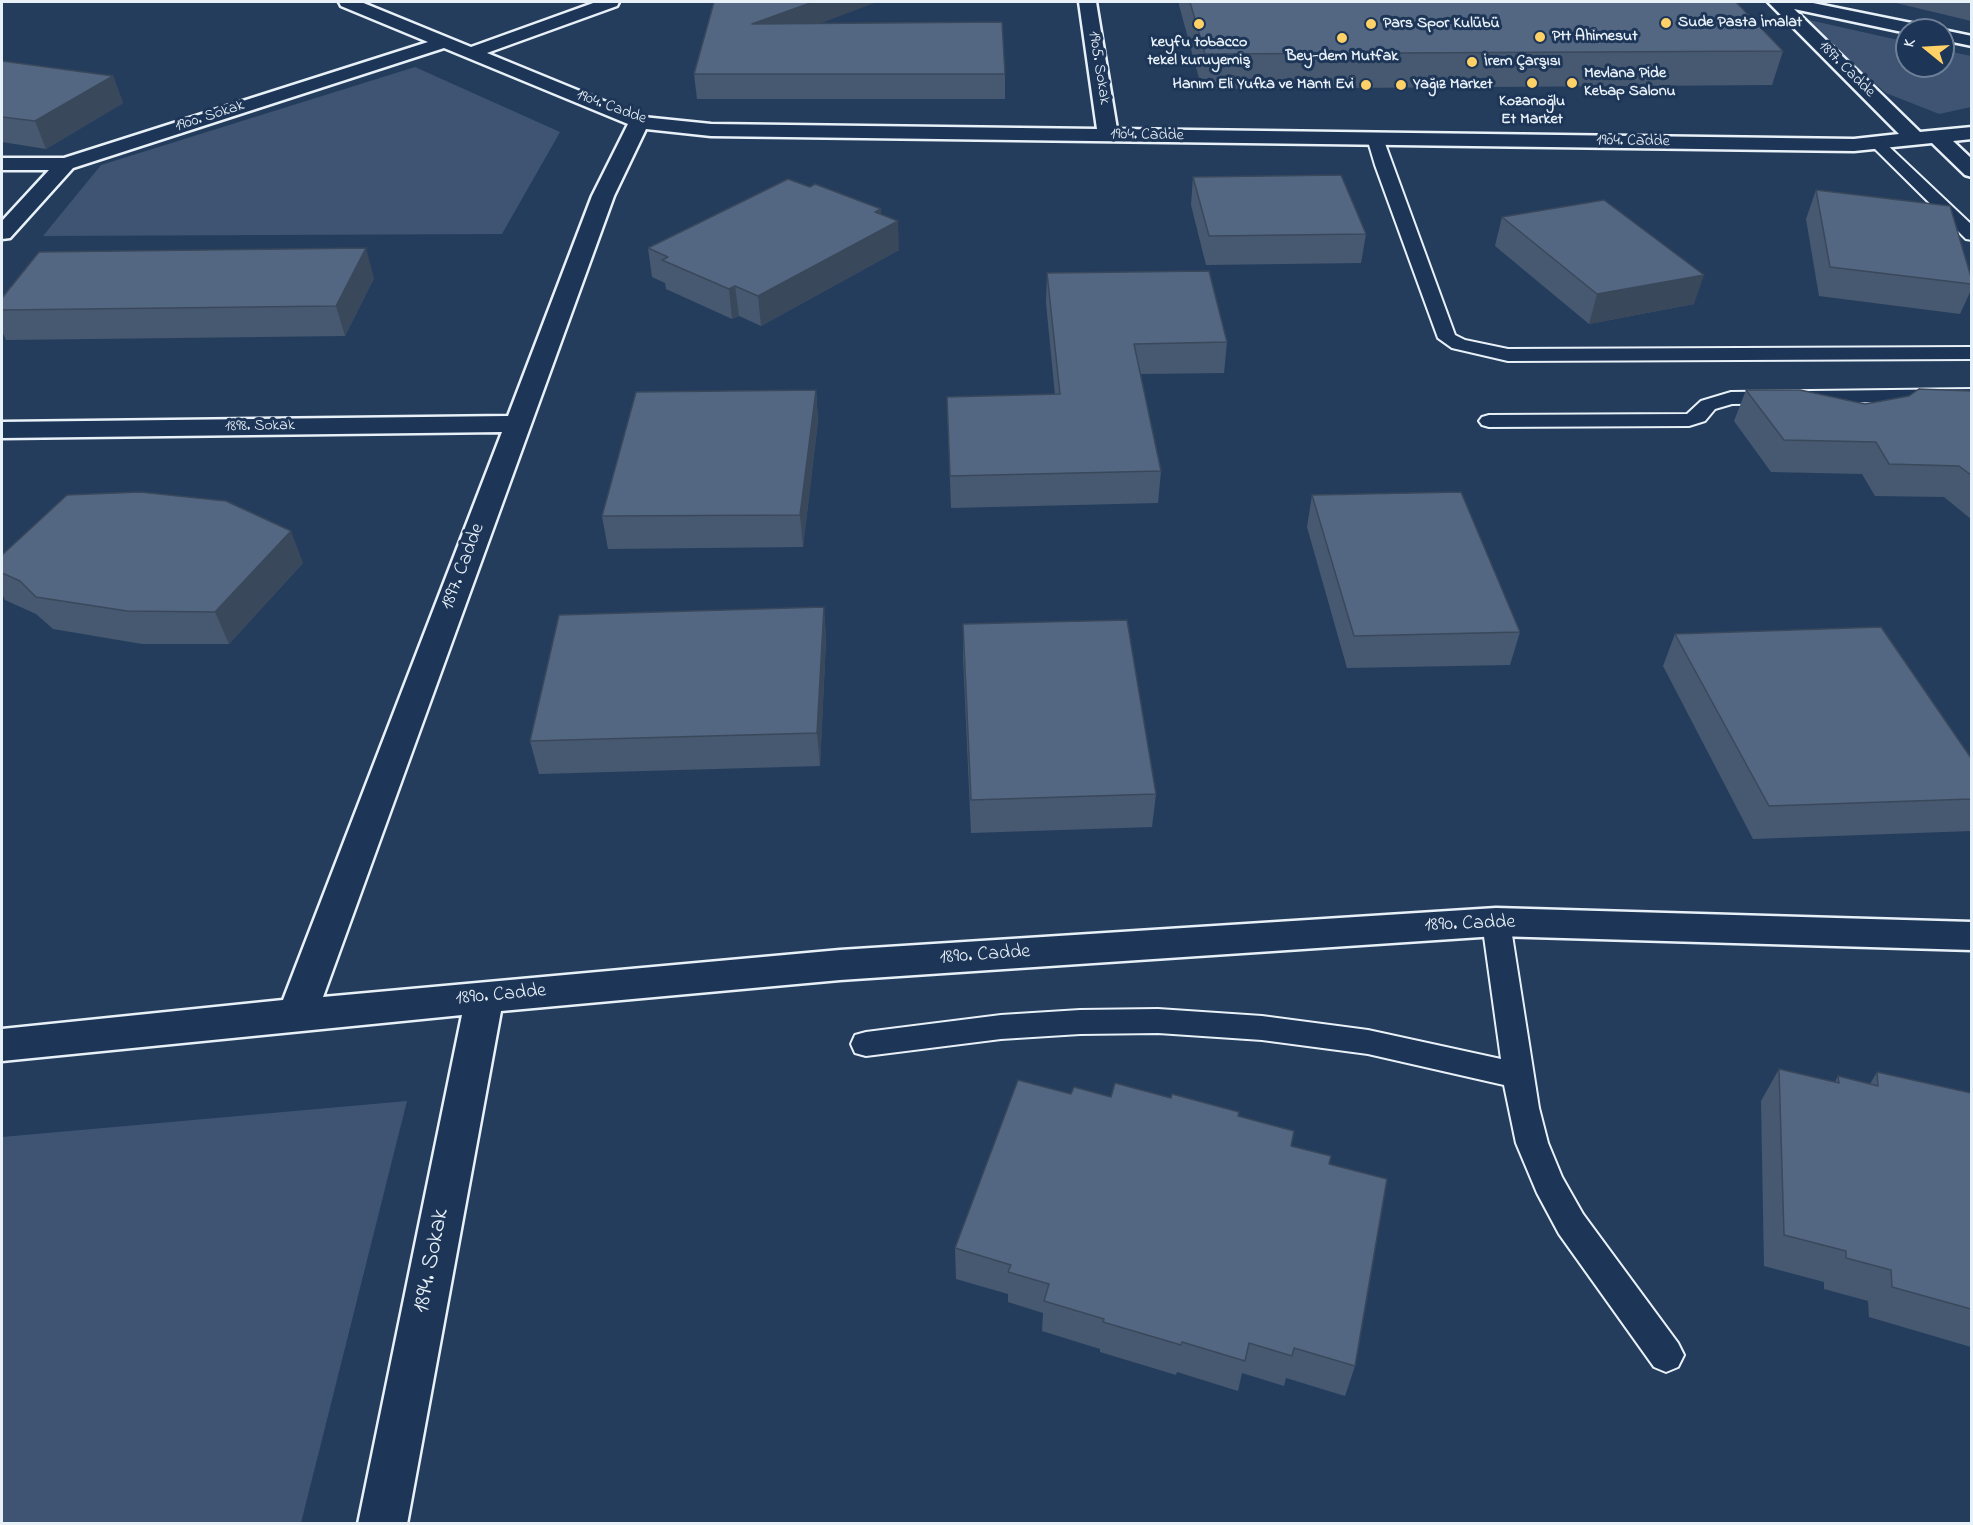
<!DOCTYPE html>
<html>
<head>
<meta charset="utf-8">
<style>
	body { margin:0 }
	#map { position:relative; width:1973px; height:1525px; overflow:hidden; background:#253d5d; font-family:"Indie Flower",sans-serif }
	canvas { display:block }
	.frame { position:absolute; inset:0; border:3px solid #e8f1f8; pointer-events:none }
	.north { position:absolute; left:1895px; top:18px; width:60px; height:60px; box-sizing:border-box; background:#1d3557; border:2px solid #6e8097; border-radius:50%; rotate:288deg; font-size:16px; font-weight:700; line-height:24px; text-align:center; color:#e8f1f8 }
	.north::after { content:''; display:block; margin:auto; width:21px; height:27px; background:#ffd166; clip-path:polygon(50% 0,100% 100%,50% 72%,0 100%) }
</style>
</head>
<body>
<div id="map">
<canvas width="1973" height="1525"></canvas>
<div class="frame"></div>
<div class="north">K</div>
</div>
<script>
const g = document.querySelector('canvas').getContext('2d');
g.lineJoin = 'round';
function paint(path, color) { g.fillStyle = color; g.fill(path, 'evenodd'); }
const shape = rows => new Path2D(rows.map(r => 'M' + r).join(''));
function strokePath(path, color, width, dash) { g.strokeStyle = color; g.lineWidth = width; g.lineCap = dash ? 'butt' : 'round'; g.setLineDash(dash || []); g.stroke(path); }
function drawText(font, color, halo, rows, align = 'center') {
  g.font = font + ' "Indie Flower",sans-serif'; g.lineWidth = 6; g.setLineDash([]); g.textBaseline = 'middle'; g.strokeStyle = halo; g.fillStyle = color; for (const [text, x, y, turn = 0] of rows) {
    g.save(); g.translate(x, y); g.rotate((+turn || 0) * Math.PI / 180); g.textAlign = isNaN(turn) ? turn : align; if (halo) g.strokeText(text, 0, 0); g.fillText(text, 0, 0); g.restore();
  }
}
const green = shape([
	[1809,20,1907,42,1907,66,1943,66,1943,50,1971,56,1971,107,1939,114,1886,93,1807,25],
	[415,67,560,132,502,234,43,236,101,165],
	[407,1101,301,1523,2,1523,2,1137]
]);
const lane = shape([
	[1375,133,1383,138,1455,335,1465,340,1508,349,1972,347,1972,359,1508,361,1452,348,1438,338,1375,165,1367,138,1375,133],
	[1877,138,1882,140,1972,225,1972,240,1966,239,1872,146,1869,143,1877,138],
	[1972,389,1972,401,1732,404,1715,409,1705,421,1689,426,1489,427,1482,425,1479,421,1482,417,1489,415,1687,414,1701,401,1731,392,1972,389],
	[1496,911,1506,914,1510,922,1539,1108,1548,1143,1562,1177,1583,1214,1678,1343,1684,1355,1678,1367,1666,1372,1654,1367,1559,1234,1537,1193,1516,1143,1504,1085,1368,1054,1262,1040,1158,1033,1080,1034,1001,1039,866,1056,855,1053,851,1044,855,1035,866,1032,1001,1015,1080,1010,1158,1009,1262,1016,1368,1030,1501,1059,1482,922,1486,914,1496,911]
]);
const street = shape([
	[339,2,361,2,471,47,596,2,619,2,617,6,487,53,643,117,711,124,1097,129,1079,2,1096,2,1117,129,1854,139,1899,134,1768,2,1808,2,1926,26,1929,30,1907,30,1907,33,1794,9,1920,132,1972,127,1972,139,1953,141,1972,159,1972,177,1965,175,1932,143,1854,151,711,136,646,129,614,196,323,997,840,950,1496,908,1972,922,1972,950,1496,936,840,980,501,1011,407,1524,358,1524,462,1015,2,1061,2,1029,283,1000,502,432,2,438,2,422,508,416,592,196,628,124,444,48,73,168,10,238,2,239,2,221,49,170,2,170,2,158,64,158,428,42,341,6,339,2],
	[1942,30,1943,30,1972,36,1972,46,1943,40,1942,30]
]);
const wall = shape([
	[1179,2,1736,2,1783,51,1772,85,1202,89,1179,5],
	[1892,2,1971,2,1971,21],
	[820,23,1005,74,1005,99,697,99,694,74],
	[2,61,113,76,123,103,46,149,2,142],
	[1193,177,1366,234,1361,263,1206,265,1191,205],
	[810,187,881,209,881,215,899,250,761,326,739,316,732,319,666,289,665,283,652,277,648,248],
	[1816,190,1971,277,1971,290,1960,314,1819,296,1806,219],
	[1502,217,1694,304,1589,324,1495,246],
	[1047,273,1227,342,1224,373,1140,374,1161,471,1158,503,951,508,947,397,1055,395,1046,303],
	[374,278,345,336,6,340,2,331,2,298],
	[816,390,818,421,803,547,608,549,602,516],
	[1746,390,1865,404,1971,391,1971,519,1944,497,1875,496,1862,474,1771,472,1734,421],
	[1312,495,1520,632,1510,665,1347,668,1307,527],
	[2,555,303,563,229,644,142,644,53,629,36,614,5,600,2,593],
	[824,607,826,640,820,766,539,774,530,741],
	[963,624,1156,794,1152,827,971,833,963,657],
	[1675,634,1971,758,1971,831,1753,839,1663,666],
	[1779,1069,1835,1082,1838,1076,1870,1084,1877,1072,1971,1093,1971,1347,1869,1317,1868,1301,1824,1289,1824,1282,1764,1266,1761,1101],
	[1071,1094,1111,1097,1238,1116,1291,1146,1329,1164,1355,1366,1345,1396,1286,1378,1284,1386,1242,1373,1238,1391,1177,1372,1176,1375,1100,1352,1100,1349,1042,1331,1043,1313,1008,1302,1008,1294,956,1279,955,1248]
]);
const shadedWall = shape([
	[813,2,877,2,755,48,752,24],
	[113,76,123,103,46,149,35,121],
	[881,209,881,230,898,221,899,250,761,326,758,296],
	[366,248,374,278,345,336,336,306],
	[1704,275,1694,304,1589,324,1597,294],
	[735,286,739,316,732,319,729,289],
	[816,390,818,421,803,547,800,515],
	[291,531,303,563,229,644,215,612],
	[824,607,826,640,820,766,817,733]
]);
const building = shape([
	[714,2,813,2,752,24,1002,22,1005,74,694,74,714,2],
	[1190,2,1736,2,1783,51,1205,54,1190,2],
	[2,61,113,76,35,121,2,117,2,61],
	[1341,175,1366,234,1209,236,1193,177,1341,175],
	[788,179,810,187,815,184,881,209,875,212,898,221,758,296,735,286,729,289,662,260,668,257,648,248,788,179],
	[1816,190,1950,206,1971,277,1971,284,1830,267,1816,190],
	[1604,200,1704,275,1597,294,1502,217,1604,200],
	[366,248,336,306,2,310,2,298,39,252,366,248],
	[1209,271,1227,342,1134,344,1161,471,950,476,947,397,1060,394,1047,273,1209,271],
	[1919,389,1971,391,1971,475,1959,466,1889,464,1876,442,1784,440,1746,390,1800,390,1865,404,1909,396,1919,389],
	[816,390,800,515,602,516,636,392,816,390],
	[140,492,226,501,291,531,215,612,127,611,36,597,20,581,2,573,2,555,67,495,140,492],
	[1461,492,1520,632,1354,636,1312,495,1461,492],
	[824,607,817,733,530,741,559,615,824,607],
	[1127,620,1156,794,971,800,963,624,1127,620],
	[1881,627,1971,758,1971,799,1769,806,1675,634,1881,627],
	[1779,1069,1839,1083,1838,1076,1878,1086,1877,1072,1971,1093,1971,1309,1892,1287,1891,1270,1846,1258,1846,1251,1784,1235,1779,1069],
	[1018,1080,1071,1094,1074,1087,1111,1097,1115,1083,1171,1098,1172,1094,1239,1112,1238,1116,1294,1131,1291,1146,1331,1156,1329,1164,1387,1179,1355,1366,1294,1348,1292,1356,1249,1343,1245,1361,1182,1342,1181,1345,1103,1322,1104,1319,1044,1301,1049,1284,1008,1272,1011,1265,955,1248,1018,1080]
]);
const markers = [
	[1666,23,6,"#ffd166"],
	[1199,24,6,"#ffd166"],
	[1371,24,6,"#ffd166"],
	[1540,37,6,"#ffd166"],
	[1342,38,6,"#ffd166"],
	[1472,62,6,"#ffd166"],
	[1532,83,6,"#ffd166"],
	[1572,83,6,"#ffd166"],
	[1366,85,6,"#ffd166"],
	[1401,85,6,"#ffd166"]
];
const farPoinames = [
	["Sude Pasta İmalat",1678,23],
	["Pars Spor Kulübü",1383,24],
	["Ptt Ahimesut",1552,37],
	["keyfu tobacco",1199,43,"center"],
	["tekel kuruyemiş",1199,61,"center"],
	["Bey-dem Mutfak",1342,57,"center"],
	["İrem Çarşısı",1484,62],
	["Mevlana Pide",1584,74],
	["Kebap Salonu",1584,92],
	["Hanım Eli Yufka ve Mantı Evi",1354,85,"right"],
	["Yağız Market",1413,85],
	["Kozanoğlu",1532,102,"center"],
	["Et Market",1532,120,"center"]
];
const farStreetnames = [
	["1905. Sokak",1098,68,81],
	["1897. Cadde",1846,70,45],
	["1904. Cadde",611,108,20],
	["1900. Sokak",210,117,-18],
	["1904. Cadde",1147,136,1],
	["1904. Cadde",1633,142,1],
	["1898. Sokak",260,427,-1]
];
const streetNames = [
	["1897. Cadde",464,567,-69],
	["1890. Cadde",1470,925,-2],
	["1890. Cadde",985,956,-4],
	["1890. Cadde",501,996,-5]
];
const nearStreetnames = [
	["1894. Sokak",433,1261,-79]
];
paint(green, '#3e5472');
strokePath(lane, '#e8f1f8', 4);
strokePath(street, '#e8f1f8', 5);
paint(lane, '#1d3557');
paint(street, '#1d3557');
paint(wall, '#475970');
paint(shadedWall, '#3a485b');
paint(building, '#536782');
strokePath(building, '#3a485b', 1.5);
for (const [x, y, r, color] of markers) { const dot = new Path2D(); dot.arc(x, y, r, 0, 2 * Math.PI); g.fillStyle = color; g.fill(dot); strokePath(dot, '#1d3557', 2); }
drawText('bold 16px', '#e8f1f8', '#1d3557', farPoinames, 'left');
drawText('16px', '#e8f1f8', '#1d3557', farStreetnames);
drawText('20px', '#e8f1f8', '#1d3557', streetNames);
drawText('24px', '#e8f1f8', '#1d3557', nearStreetnames);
</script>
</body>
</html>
